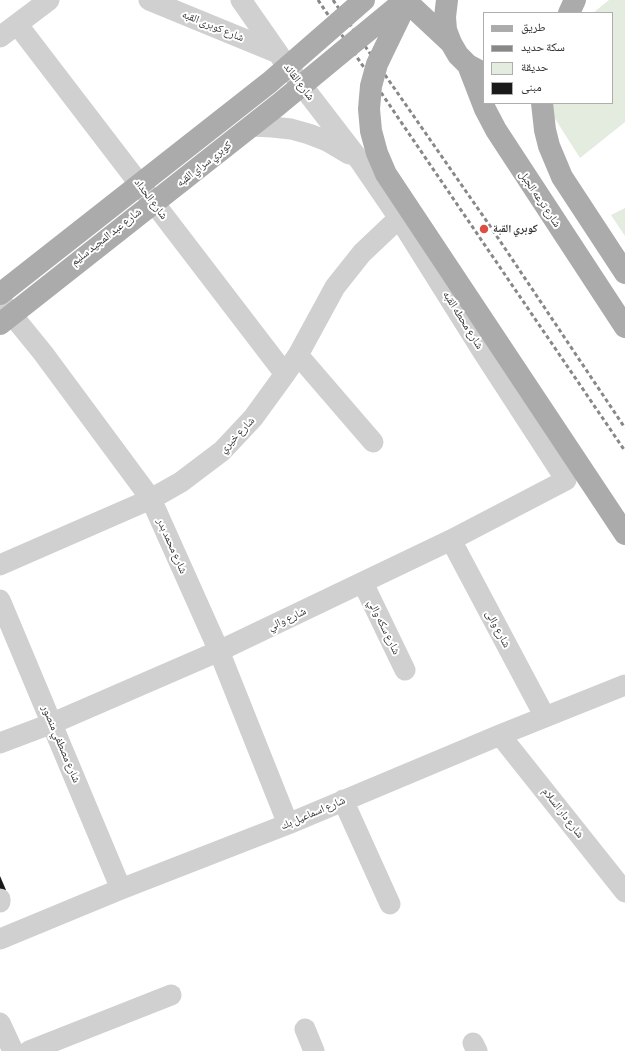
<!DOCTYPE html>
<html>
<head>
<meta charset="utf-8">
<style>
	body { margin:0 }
	#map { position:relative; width:625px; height:1051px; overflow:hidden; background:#fff; font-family:"Alegreya Sans","Noto Naskh Arabic",sans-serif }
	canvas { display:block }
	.legend { position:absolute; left:483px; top:12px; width:130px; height:92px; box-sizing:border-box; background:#fff; border:1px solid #adadad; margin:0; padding:5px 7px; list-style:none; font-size:12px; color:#333 }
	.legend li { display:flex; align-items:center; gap:8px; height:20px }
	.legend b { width:20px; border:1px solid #adadad }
</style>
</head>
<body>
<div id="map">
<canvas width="625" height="1051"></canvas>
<ul class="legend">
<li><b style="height:5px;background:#ababab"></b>طريق</li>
<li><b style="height:5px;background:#888"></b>سكة حديد</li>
<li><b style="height:11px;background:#e4ebdf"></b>حديقة</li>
<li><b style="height:11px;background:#1a1a1a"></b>مبنى</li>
</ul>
</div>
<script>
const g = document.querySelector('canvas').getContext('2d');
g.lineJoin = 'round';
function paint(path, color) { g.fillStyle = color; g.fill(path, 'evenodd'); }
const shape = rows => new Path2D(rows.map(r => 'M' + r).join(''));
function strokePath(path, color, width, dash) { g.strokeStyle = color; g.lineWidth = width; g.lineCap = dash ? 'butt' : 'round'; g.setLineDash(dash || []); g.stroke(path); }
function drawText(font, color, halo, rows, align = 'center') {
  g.font = font + ' "Alegreya Sans","Noto Naskh Arabic",sans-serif'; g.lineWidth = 4; g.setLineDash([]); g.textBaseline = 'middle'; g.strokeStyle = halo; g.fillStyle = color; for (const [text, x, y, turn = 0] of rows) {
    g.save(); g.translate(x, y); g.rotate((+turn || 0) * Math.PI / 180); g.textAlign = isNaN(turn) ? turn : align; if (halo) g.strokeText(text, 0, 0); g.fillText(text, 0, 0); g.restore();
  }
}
const green = shape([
	[609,0,625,0,625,122,580,158,545,103,612,103,612,13,593,13],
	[625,208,625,236,611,215]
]);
const building = shape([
	[0,876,6,890,0,893]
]);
const minor = shape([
	[149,0,278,53],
	[17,24,285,374],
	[0,37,49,0],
	[252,126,272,127,291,129,309,134,327,141,349,154],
	[0,300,43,353,151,499,219,651,288,824],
	[298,355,373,442],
	[451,540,545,717],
	[0,565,151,499,181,482,222,451,253,418,285,374,298,355,335,287,362,253,399,218],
	[363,583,405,670],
	[0,600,121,889],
	[500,735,625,892],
	[0,743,53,723,219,651,451,540,566,480,483,352,399,218,360,161,287,66,241,0],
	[343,800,390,904],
	[0,899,0,902],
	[0,939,121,889,288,824,500,735,625,685],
	[0,1023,13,1051],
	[305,1029,314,1051],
	[473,1043,477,1051],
	[29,1051,171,995]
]);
const major = shape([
	[405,0,451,43],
	[447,0,445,17,446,30,451,43,458,55,468,65,481,72],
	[569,13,575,0],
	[468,65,485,109,496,130,625,327],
	[542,103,545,130,549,146,562,177,625,273]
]);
const rail = shape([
	[318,0,625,451],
	[333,0,490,226,625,428]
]);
const majorBridge = shape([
	[408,0,377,64,371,86,369,109,371,131,377,153,386,174,625,534],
	[0,294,270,82,364,0],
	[0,324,278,105,404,1]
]);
const markers = [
	[484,229,5,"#dd4f42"]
];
const streetNames = [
	["شارع كوبرى القبه",213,26,22],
	["شارع القائد",299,82,53],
	["كوبري سراي القبه",204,164,-38],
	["شارع الحداد",151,199,53],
	["شارع ترعه الجبل",540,199,56],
	["شارع عبد المجيد سليم",106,237,-38],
	["شارع محطه القبه",463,320,58],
	["شارع خيري",237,435,-46],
	["شارع محمد بدر",172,546,66],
	["شارع والي",287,619,-25],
	["شارع سكه والي",384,627,64],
	["شارع والى",498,629,62],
	["شارع مصطفي منصور",61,744,67],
	["شارع اسماعيل بك",313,813,-23],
	["شارع دار السلام",563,813,52]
];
const poiNames = [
	["كوبري القبة",493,229]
];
paint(green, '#e4ebdf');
paint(building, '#1a1a1a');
strokePath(minor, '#d0d0d0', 21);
strokePath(major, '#ababab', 22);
strokePath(rail, '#888', 3, [4, 3]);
strokePath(majorBridge, '#ababab', 22);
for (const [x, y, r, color] of markers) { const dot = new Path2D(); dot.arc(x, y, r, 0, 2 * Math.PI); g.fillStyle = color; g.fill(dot); strokePath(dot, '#fff', 1.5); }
drawText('11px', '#333', '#fff', streetNames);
drawText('bold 11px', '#333', '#fff', poiNames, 'left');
</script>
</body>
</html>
